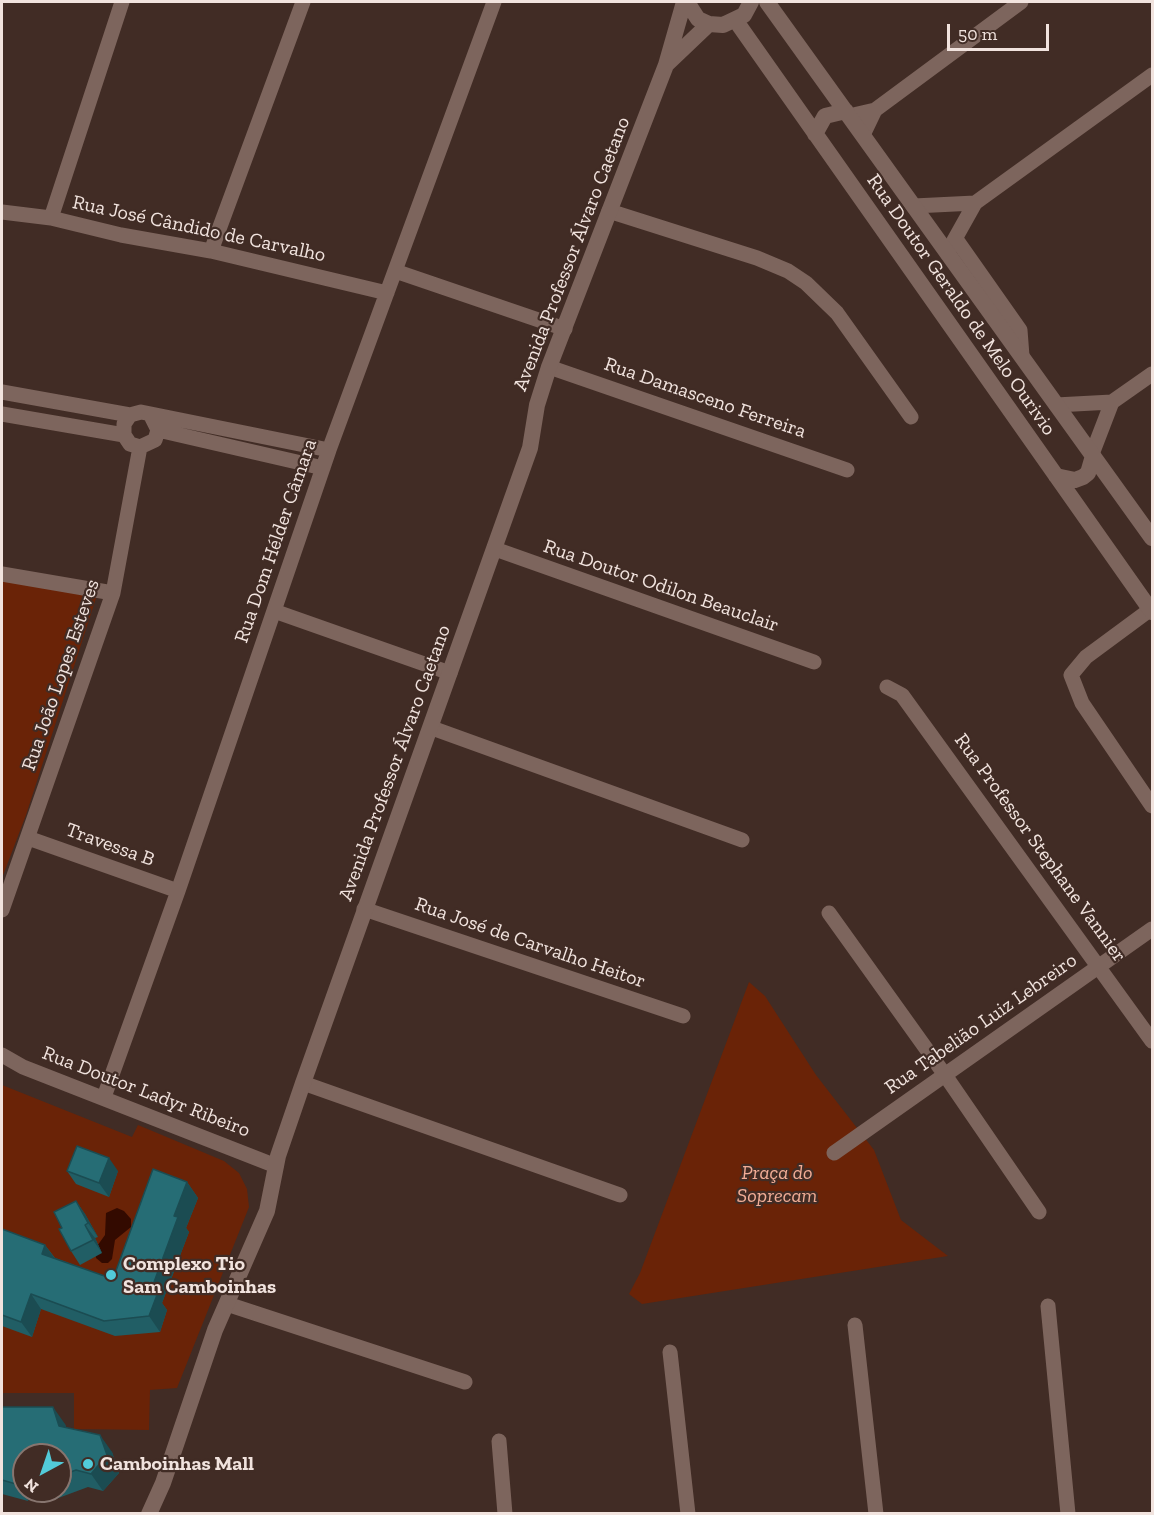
<!DOCTYPE html>
<html>
<head>
<meta charset="utf-8">
<style>
	body { margin:0 }
	#map { position:relative; width:1154px; height:1515px; overflow:hidden; background:#412c25; font-family:"Zilla Slab",serif }
	canvas { display:block }
	.frame { position:absolute; inset:0; border:3px solid #f1e3de; pointer-events:none }
	.north { position:absolute; left:12px; top:1443px; width:60px; height:60px; box-sizing:border-box; background:#412c25; border:2px solid #87756f; border-radius:50%; rotate:220deg; font-size:16px; font-weight:700; line-height:24px; text-align:center; color:#f1e3de }
	.north::after { content:''; display:block; margin:auto; width:21px; height:27px; background:#52cbd9; clip-path:polygon(50% 0,100% 100%,50% 72%,0 100%) }
	.scale { position:absolute; left:947px; top:24px; width:102px; height:27px; box-sizing:border-box; border:3px solid #f1e3de; border-top:0; padding-left:8px; font-size:18px; line-height:21px; white-space:nowrap; color:#f1e3de; -webkit-text-stroke:4px #412c25; paint-order:stroke }
</style>
</head>
<body>
<div id="map">
<canvas width="1154" height="1515"></canvas>
<div class="frame"></div>
<div class="north">N</div>
<div class="scale">50 m</div>
</div>
<script>
const g = document.querySelector('canvas').getContext('2d');
g.lineJoin = 'round';
function paint(path, color) { g.fillStyle = color; g.fill(path, 'evenodd'); }
const shape = rows => new Path2D(rows.map(r => 'M' + r).join(''));
function strokePath(path, color, width, dash) { g.strokeStyle = color; g.lineWidth = width; g.lineCap = dash ? 'butt' : 'round'; g.setLineDash(dash || []); g.stroke(path); }
function drawText(font, color, halo, rows, align = 'center') {
  g.font = font + ' "Zilla Slab",serif'; g.lineWidth = 4.5; g.setLineDash([]); g.textBaseline = 'middle'; g.strokeStyle = halo; g.fillStyle = color; for (const [text, x, y, turn = 0] of rows) {
    g.save(); g.translate(x, y); g.rotate((+turn || 0) * Math.PI / 180); g.textAlign = isNaN(turn) ? turn : align; if (halo) g.strokeText(text, 0, 0); g.fillText(text, 0, 0); g.restore();
  }
}
const green = shape([
	[2,574,99,589,26,815,2,878],
	[749,982,765,996,816,1075,874,1150,901,1220,948,1256,642,1304,629,1294,640,1273],
	[2,1085,132,1137,138,1125,224,1161,239,1173,247,1189,249,1207,177,1388,150,1390,149,1430,74,1429,74,1393,2,1393]
]);
const water = shape([
	[117,1208,124,1211,131,1219,131,1227,115,1240,112,1259,108,1263,102,1263,96,1258,95,1249,105,1235,106,1213]
]);
const minor = shape([
	[875,110,1021,2],
	[849,116,875,110,863,135],
	[914,206,975,203],
	[609,211,757,258,788,271,806,283,837,313,911,417],
	[2,212,51,218,121,235,211,251,387,293],
	[51,218,122,2],
	[956,239,1020,330,1022,356],
	[211,251,303,2],
	[947,253,975,203,1152,75],
	[395,271,565,329],
	[549,367,847,470],
	[2,392,130,415],
	[1056,405,1112,402,1152,374],
	[2,414,124,435],
	[151,416,158,430,155,440,140,447,130,444,124,435,124,424,130,415,141,412,329,450],
	[158,430,323,468],
	[1092,454,1112,402],
	[495,549,814,662],
	[2,574,113,593],
	[1151,609,1086,657,1071,675,1082,703,1152,806],
	[274,611,450,673],
	[887,687,902,695,1152,1041],
	[432,728,742,840],
	[28,838,178,891],
	[364,909,683,1016],
	[2,910,113,593,140,447],
	[829,913,945,1075,1039,1212],
	[2,1055,23,1067,276,1166],
	[303,1083,620,1195],
	[104,1097,178,891,329,450,494,2],
	[834,1153,1152,929],
	[227,1304,465,1382],
	[1048,1306,1068,1514],
	[855,1325,876,1514],
	[670,1352,688,1514],
	[499,1441,505,1514]
]);
const tertiary = shape([
	[687,2,698,19,709,24,723,25,744,15,751,2],
	[767,2,1152,538],
	[736,21,1152,612],
	[667,64,709,24],
	[815,134,825,116,846,111],
	[1056,476,1075,480,1083,477,1088,473,1093,456],
	[149,1514,163,1483,215,1330,267,1211,278,1156,303,1083,530,448,537,405,549,367,666,65,684,2]
]);
const wall = shape([
	[67,1171,118,1171,109,1197,76,1184],
	[187,1182,198,1198,186,1228,189,1232,162,1303,167,1310,160,1332,115,1336,41,1309,32,1337,2,1326,2,1229,45,1245,55,1258,113,1279],
	[76,1201,85,1214,98,1237,95,1238,102,1253,80,1265,71,1251,62,1228],
	[2,1407,65,1424,66,1428,112,1452,119,1473,103,1491,88,1487,53,1500,49,1494,30,1495,28,1501,2,1494],
	[24,1455,60,1455,60,1491,24,1491]
]);
const shadedWall = shape([
	[109,1158,118,1171,109,1197,99,1183],
	[187,1182,198,1198,186,1228,189,1232,162,1303,167,1310,160,1332,149,1316,150,1293,174,1216],
	[76,1201,85,1214,98,1237,88,1223],
	[85,1225,95,1238,102,1253,93,1240],
	[45,1245,56,1260,42,1254],
	[31,1294,41,1309,32,1337,21,1322],
	[53,1407,65,1424,71,1443,59,1426],
	[100,1435,112,1452,119,1473,103,1491,91,1474],
	[18,1478,24,1486,24,1491,28,1491,30,1495,28,1501,16,1484]
]);
const building = shape([
	[77,1146,109,1158,99,1183,67,1171,77,1146],
	[153,1169,187,1182,174,1216,178,1217,150,1293,157,1295,149,1316,104,1321,31,1294,21,1322,2,1315,2,1229,45,1245,42,1254,113,1279,153,1169],
	[76,1201,88,1223,85,1225,93,1240,71,1251,59,1229,62,1228,54,1212,76,1201],
	[2,1407,53,1407,59,1426,100,1435,107,1455,91,1474,76,1470,60,1476,60,1455,24,1455,24,1477,18,1478,16,1484,2,1480,2,1407]
]);
const markers = [
	[111,1275,6,"#52cbd9"],
	[88,1464,6,"#52cbd9"]
];
const streetNames = [
	["Rua José Cândido de Carvalho",199,229,12],
	["Avenida Professor Álvaro Caetano",572,254,-69],
	["Rua Doutor Geraldo de Melo Ourivio",961,305,55],
	["Rua Damasceno Ferreira",705,398,19],
	["Rua Dom Hélder Câmara",276,541,-71],
	["Rua Doutor Odilon Beauclair",661,586,19],
	["Rua João Lopes Esteves",61,675,-71],
	["Avenida Professor Álvaro Caetano",395,763,-70],
	["Travessa B",110,845,20],
	["Rua Professor Stephane Vannier",1040,848,54],
	["Rua José de Carvalho Heitor",530,943,19],
	["Rua Tabelião Luiz Lebreiro",981,1024,-35],
	["Rua Doutor Ladyr Ribeiro",146,1092,21]
];
const parkNames = [
	["Praça do",777,1173],
	["Soprecam",777,1196]
];
const poiNames = [
	["Complexo Tio",123,1264],
	["Sam Camboinhas",123,1287],
	["Camboinhas Mall",100,1464]
];
paint(green, '#6a2307');
paint(water, '#330a00');
strokePath(minor, '#7d655d', 15);
strokePath(tertiary, '#7d655d', 16);
paint(wall, '#215e65');
paint(shadedWall, '#1b4c52');
paint(building, '#266d75');
strokePath(building, '#1b4c52', 1.5);
for (const [x, y, r, color] of markers) { const dot = new Path2D(); dot.arc(x, y, r, 0, 2 * Math.PI); g.fillStyle = color; g.fill(dot); strokePath(dot, '#412c25', 2); }
drawText('20px', '#f1e3de', '#412c25', streetNames);
drawText('italic 20px', '#f2ad96', '#412c25', parkNames);
drawText('bold 20px', '#f1e3de', '#412c25', poiNames, 'left');
</script>
</body>
</html>
